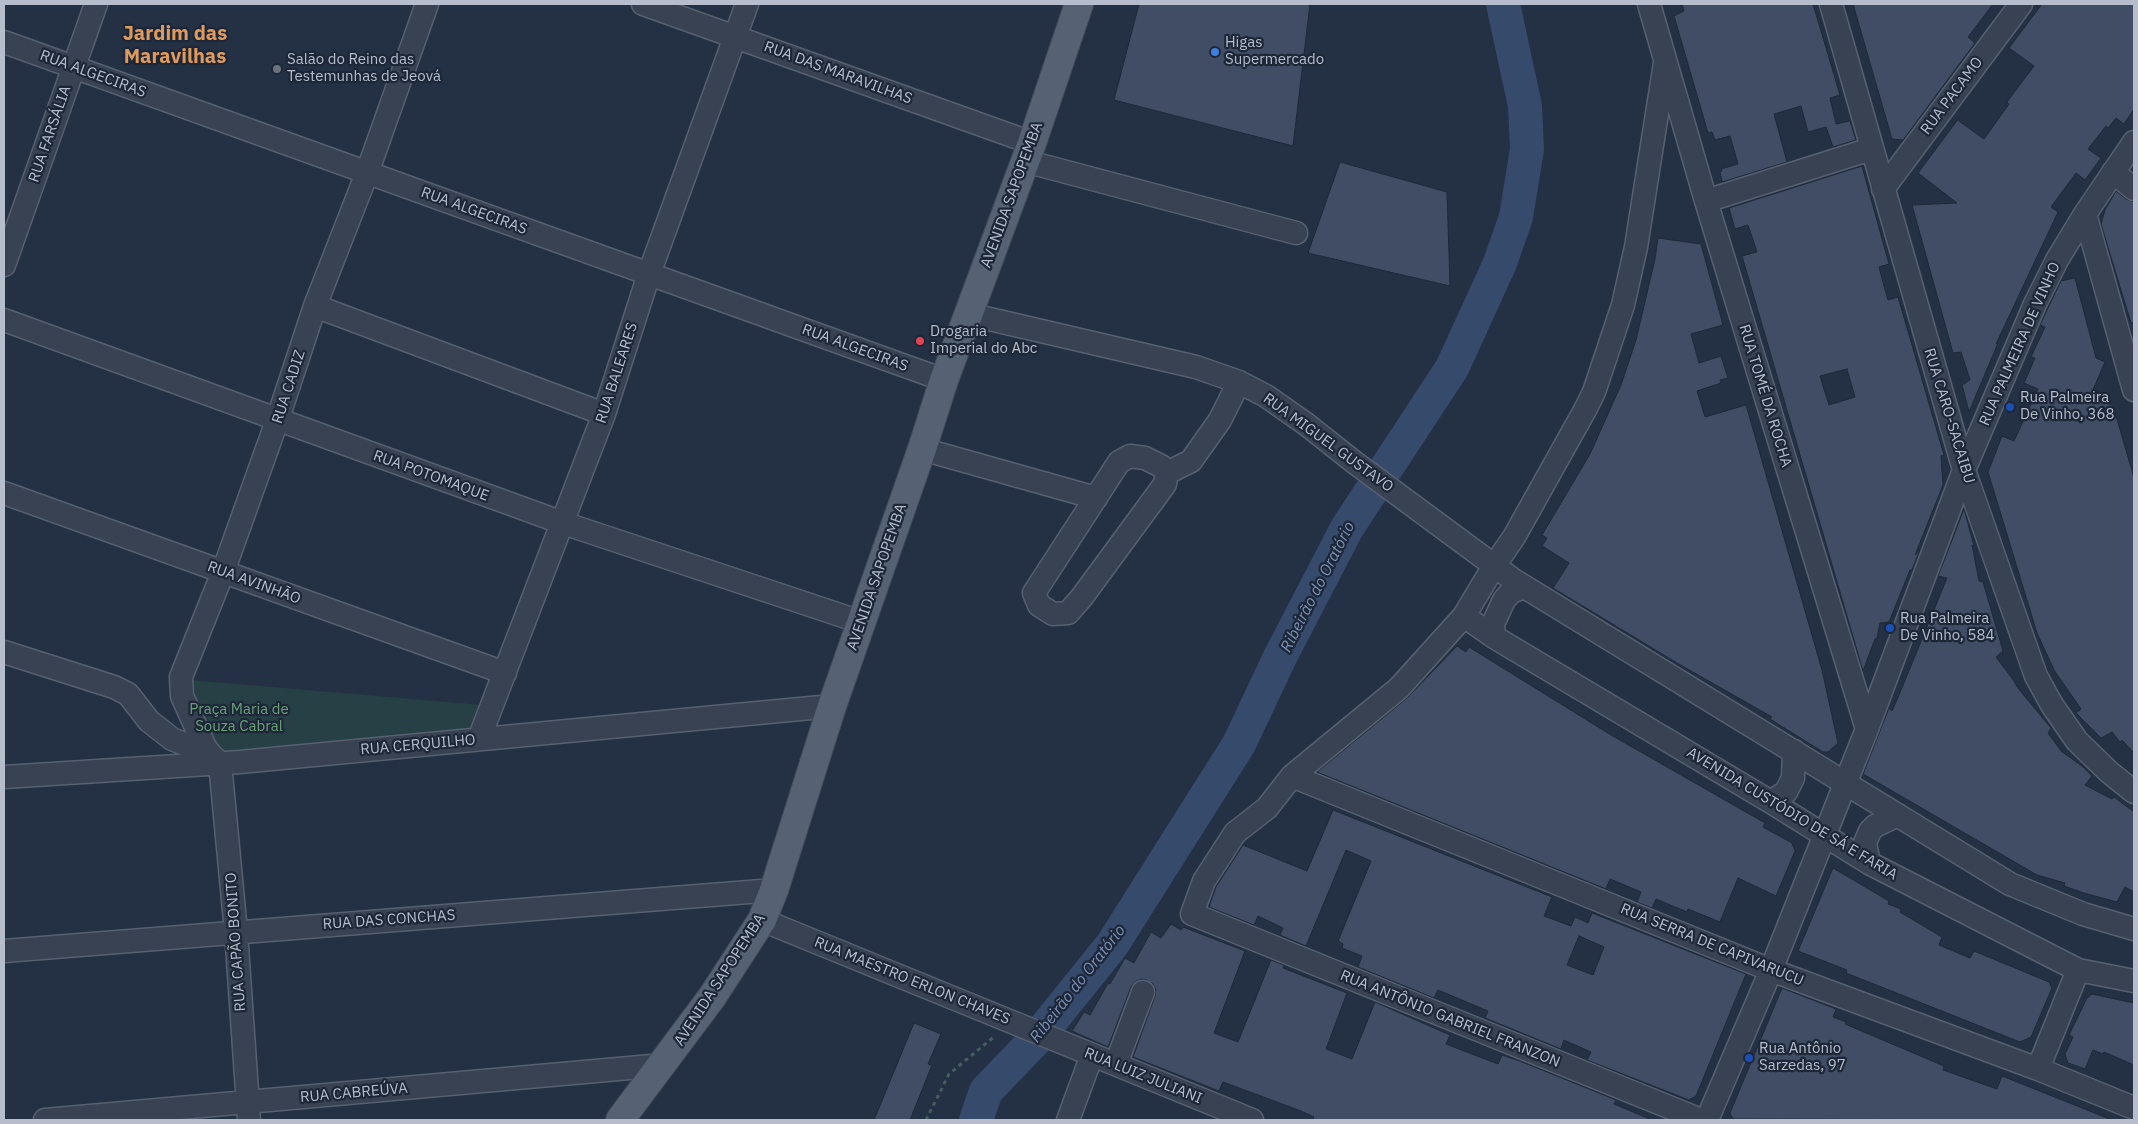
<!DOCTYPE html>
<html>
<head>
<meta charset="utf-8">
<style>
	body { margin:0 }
	#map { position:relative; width:2138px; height:1124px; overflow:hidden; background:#243044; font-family:"IBM Plex Sans",sans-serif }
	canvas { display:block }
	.frame { position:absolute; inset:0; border:5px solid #b6becd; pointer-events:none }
</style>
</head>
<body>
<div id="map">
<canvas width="2138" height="1124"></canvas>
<div class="frame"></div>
</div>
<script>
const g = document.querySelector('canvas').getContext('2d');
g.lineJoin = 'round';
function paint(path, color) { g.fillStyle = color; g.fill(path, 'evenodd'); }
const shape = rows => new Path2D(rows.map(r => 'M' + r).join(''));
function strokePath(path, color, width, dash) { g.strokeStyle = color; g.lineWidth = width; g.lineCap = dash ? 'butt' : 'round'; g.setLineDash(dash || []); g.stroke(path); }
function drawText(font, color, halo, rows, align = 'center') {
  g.font = font + ' "IBM Plex Sans",sans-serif'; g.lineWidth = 4.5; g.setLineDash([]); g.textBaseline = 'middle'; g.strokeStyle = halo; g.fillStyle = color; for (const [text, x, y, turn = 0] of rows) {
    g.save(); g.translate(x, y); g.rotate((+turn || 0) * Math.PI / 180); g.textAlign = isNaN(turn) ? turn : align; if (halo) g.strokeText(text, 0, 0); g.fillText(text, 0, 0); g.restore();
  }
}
const green = shape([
	[189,680,483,705,478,720,471,727,460,731,226,752,215,745,191,691]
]);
const river = shape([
	[976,1120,986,1091,1037,1038,1112,945,1239,744,1280,657,1347,528,1452,368,1500,263,1516,217,1527,149,1525,106,1503,4]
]);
const building = shape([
	[1139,4,1310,4,1293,146,1114,100,1139,4],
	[1682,4,1813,4,1840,95,1830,98,1836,124,1850,121,1856,140,1833,147,1826,127,1808,132,1801,106,1774,114,1787,162,1722,182,1720,172,1722,171,1721,169,1738,164,1730,136,1715,140,1712,132,1708,133,1674,16,1684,11,1682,4],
	[1853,4,1993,4,1968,37,1975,43,1903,140,1892,139,1853,4],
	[2042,4,2134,4,2134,109,2124,124,2116,118,2108,128,2106,126,2088,149,2101,158,2085,180,2076,173,2051,207,2058,212,1996,344,1998,343,1969,412,1962,385,1970,380,1961,352,1953,353,1912,205,1957,203,1918,173,1959,118,1959,121,1984,139,2009,104,2007,102,2034,66,2009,48,2042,4],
	[1340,162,1447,192,1450,286,1308,253,1340,162],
	[1862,166,1889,264,1879,267,1884,286,1888,300,1898,297,1944,455,1941,456,1943,485,1915,555,1920,549,1912,570,1910,570,1889,622,1880,623,1877,638,1875,639,1863,671,1742,256,1757,252,1748,225,1735,229,1729,208,1862,166],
	[1847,369,1855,397,1829,405,1820,376,1847,369],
	[2116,191,2126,199,2134,202,2134,322,2131,323,2101,224,2105,210,2116,191],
	[1658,238,1701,244,1723,325,1691,334,1699,363,1721,356,1728,378,1720,380,1721,383,1697,391,1705,417,1746,405,1822,670,1838,743,1828,752,1823,752,1770,719,1772,717,1677,663,1553,588,1569,563,1542,546,1547,538,1542,535,1590,454,1621,385,1636,340,1655,259,1658,238],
	[2075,278,2096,358,2105,362,2089,399,2113,405,2134,478,2134,753,2122,740,2120,742,2112,732,2101,738,2076,713,2081,709,2054,670,2037,633,1988,472,2002,436,2014,441,2038,389,2024,383,2035,358,2031,357,2045,327,2040,325,2047,310,2061,281,2075,278],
	[1964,509,1974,546,1972,545,1979,581,1983,582,2003,651,1996,657,2014,681,2017,687,2051,728,2048,733,2061,751,2082,766,2092,776,2085,785,2112,799,2114,797,2134,812,2134,892,2125,887,2117,902,2084,893,2064,886,2065,883,2037,875,1863,774,1889,708,1892,711,1899,695,1947,578,1938,576,1964,509],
	[1457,646,1466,652,1469,647,1611,735,1765,823,1763,827,1792,843,1795,851,1776,896,1738,878,1720,922,1688,909,1687,912,1656,899,1652,908,1637,902,1641,892,1610,879,1606,889,1317,772,1407,698,1457,646],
	[1333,810,1552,897,1544,916,1571,926,1575,917,1588,923,1592,913,1746,974,1696,1096,1689,1100,1587,1060,1591,1052,1564,1040,1561,1049,1485,1018,1488,1011,1438,990,1434,998,1358,967,1362,956,1342,948,1343,944,1338,941,1371,861,1346,850,1306,946,1280,935,1283,928,1258,916,1254,925,1209,907,1216,887,1243,845,1307,871,1333,810],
	[1579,936,1604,947,1593,975,1567,965,1579,936],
	[1833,868,1889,901,1888,904,1901,909,1900,912,1942,937,1939,945,1970,958,1974,951,2049,982,2052,988,2031,1037,2020,1042,1846,973,1847,970,1798,951,1833,868],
	[1171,924,1181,930,1183,927,1245,951,1214,1033,1238,1042,1271,960,1284,965,1283,968,1347,993,1326,1049,1352,1059,1375,1002,1450,1035,1446,1044,1498,1064,1502,1055,1525,1063,1616,1100,1614,1104,1652,1120,1313,1120,1314,1117,1301,1111,1223,1082,1219,1091,1133,1057,1155,996,1156,990,1153,984,1147,980,1141,979,1135,982,1131,987,1108,1047,1072,1031,1084,1012,1090,1015,1108,983,1110,984,1125,958,1134,963,1151,932,1161,938,1171,924],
	[1782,988,1836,1009,1833,1017,1846,1022,1845,1024,1944,1066,1943,1070,1997,1089,2002,1076,2112,1120,1733,1119,1730,1113,1782,988],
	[2092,994,2134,1003,2134,1065,2104,1052,2103,1054,2093,1050,2085,1069,2068,1063,2065,1054,2073,1037,2069,1035,2087,998,2092,994],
	[914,1023,941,1034,928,1064,932,1065,910,1120,874,1120,914,1023]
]);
const path = shape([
	[926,1120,949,1074,995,1036]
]);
const minor = shape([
	[643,4,1032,143],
	[1649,4,1706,201,1867,729],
	[1831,4,1964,470,2036,676,2052,705,2077,741,2109,772,2134,792],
	[4,42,944,380],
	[1665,63,1636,247,1623,305,1594,392,1585,410,1514,537,1494,566,1464,616,1399,688,1292,776,1267,808,1235,833,1204,881,1192,914,1701,1120],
	[1025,161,1296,233],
	[2113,172,2134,189],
	[1883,189,2021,4],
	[1706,201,1871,149],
	[2085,214,2134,390],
	[4,265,96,4],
	[315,306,604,414],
	[968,314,1196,367,1239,382,1266,396,1306,424,1354,462,1515,581,2010,884,2083,914,2134,929],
	[4,320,563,523,861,622],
	[922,449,1096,498],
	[1130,456,1145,458,1161,466,1167,473,1165,484,1082,597,1068,613,1053,614,1039,605,1034,593,1119,462,1130,456],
	[1167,473,1191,461,1220,420,1239,382],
	[4,493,505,673],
	[1464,616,1494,637,1771,802,1869,863,2078,970,2134,981],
	[1494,637,1493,624,1504,600,1511,592,1525,587],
	[4,652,114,687,128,694,149,721,172,739,187,745,205,747],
	[479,739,604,414,649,274,747,4],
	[220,763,211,755,205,747,182,696,181,677,223,572,277,421,315,306,367,173,427,4],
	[220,763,236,932,249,1120],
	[1292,776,1771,970,2038,1069,2134,1108],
	[4,777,240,762,832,706],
	[1771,802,1786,792,1793,778,1794,751],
	[1869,863,1865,843,1870,831,1875,826,1898,815],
	[762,920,1252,1120],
	[4,951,774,890],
	[1116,1064,1143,992],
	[2038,1069,2078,970],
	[45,1120,663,1065],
	[1068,1120,1092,1055],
	[1707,1120,1771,970,1867,729,1964,470,2035,304,2057,260,2085,214,2134,142]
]);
const major = shape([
	[620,1120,712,997,762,920,774,890,832,706,922,449,944,380,1032,143,1079,4]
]);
const markers = [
	[1215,52,5,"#3f7fe0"],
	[277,69,5,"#6b7280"],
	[920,341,5,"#e0444e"],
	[2010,407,5,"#1a4fb4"],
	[1890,628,5,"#1a4fb4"],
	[1749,1058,5,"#1a4fb4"]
];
const poiNames = [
	["Higas",1225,43],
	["Supermercado",1225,60],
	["Salão do Reino das",287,60],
	["Testemunhas de Jeová",287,77],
	["Drogaria",930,332],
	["Imperial do Abc",930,349],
	["Rua Palmeira",2020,398],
	["De Vinho, 368",2020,415],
	["Rua Palmeira",1900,619],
	["De Vinho, 584",1900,636],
	["Rua Antônio",1759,1049],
	["Sarzedas, 97",1759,1066]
];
const streetNames = [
	["RUA DAS MARAVILHAS",838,73,20],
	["RUA ALGECIRAS",93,74,20],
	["RUA PACAMO",1952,96,-53],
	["RUA FARSÁLIA",50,134,-71],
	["AVENIDA SAPOPEMBA",1012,195,-70],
	["RUA ALGECIRAS",474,211,20],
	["RUA PALMEIRA DE VINHO",2020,344,-66],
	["RUA ALGECIRAS",855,348,20],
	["RUA BALEARES",617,373,-72],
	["RUA CADIZ",289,387,-72],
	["RUA TOMÉ DA ROCHA",1765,396,73],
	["RUA CARO-SACAIBU",1949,416,73],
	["RUA MIGUEL GUSTAVO",1328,443,36],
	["RUA POTOMAQUE",431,476,20],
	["AVENIDA SAPOPEMBA",877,577,-71],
	["RUA AVINHÃO",254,583,20],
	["RUA CERQUILHO",418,745,-5],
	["AVENIDA CUSTÓDIO DE SÁ E FARIA",1792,814,31],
	["RUA DAS CONCHAS",389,920,-4],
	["RUA CAPÃO BONITO",236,942,-94],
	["RUA SERRA DE CAPIVARUCU",1712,945,22],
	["AVENIDA SAPOPEMBA",720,980,-57],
	["RUA MAESTRO ERLON CHAVES",912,981,22],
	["RUA ANTÔNIO GABRIEL FRANZON",1450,1019,22],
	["RUA LUIZ JULIANI",1143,1076,22],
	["RUA CABREÚVA",354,1093,-5]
];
const parkNames = [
	["Praça Maria de",239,710],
	["Souza Cabral",239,727]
];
const waterNames = [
	["Ribeirão do Oratório",1318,587,-63],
	["Ribeirão do Oratório",1078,984,-52]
];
const districtNames = [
	["Jardim das",175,34],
	["Maravilhas",175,57]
];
paint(green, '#264045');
strokePath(river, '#364a6c', 34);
paint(building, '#404d64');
strokePath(building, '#1f293a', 1);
strokePath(minor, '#576070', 25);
strokePath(major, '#424b5c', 30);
strokePath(path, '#445d61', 3, [4, 4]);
strokePath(minor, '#384253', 22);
strokePath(major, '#566173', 28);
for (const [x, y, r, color] of markers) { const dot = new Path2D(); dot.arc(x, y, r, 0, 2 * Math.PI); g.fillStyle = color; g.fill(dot); strokePath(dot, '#1d2738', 2); }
drawText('15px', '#b6becd', '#1d2738', poiNames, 'left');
drawText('15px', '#b6becd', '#1d2738', streetNames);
drawText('15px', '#6ba079', '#1d2738', parkNames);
drawText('italic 16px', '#7b92b7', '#1d2738', waterNames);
drawText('bold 20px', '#df9b5e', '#1d2738', districtNames);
</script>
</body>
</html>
